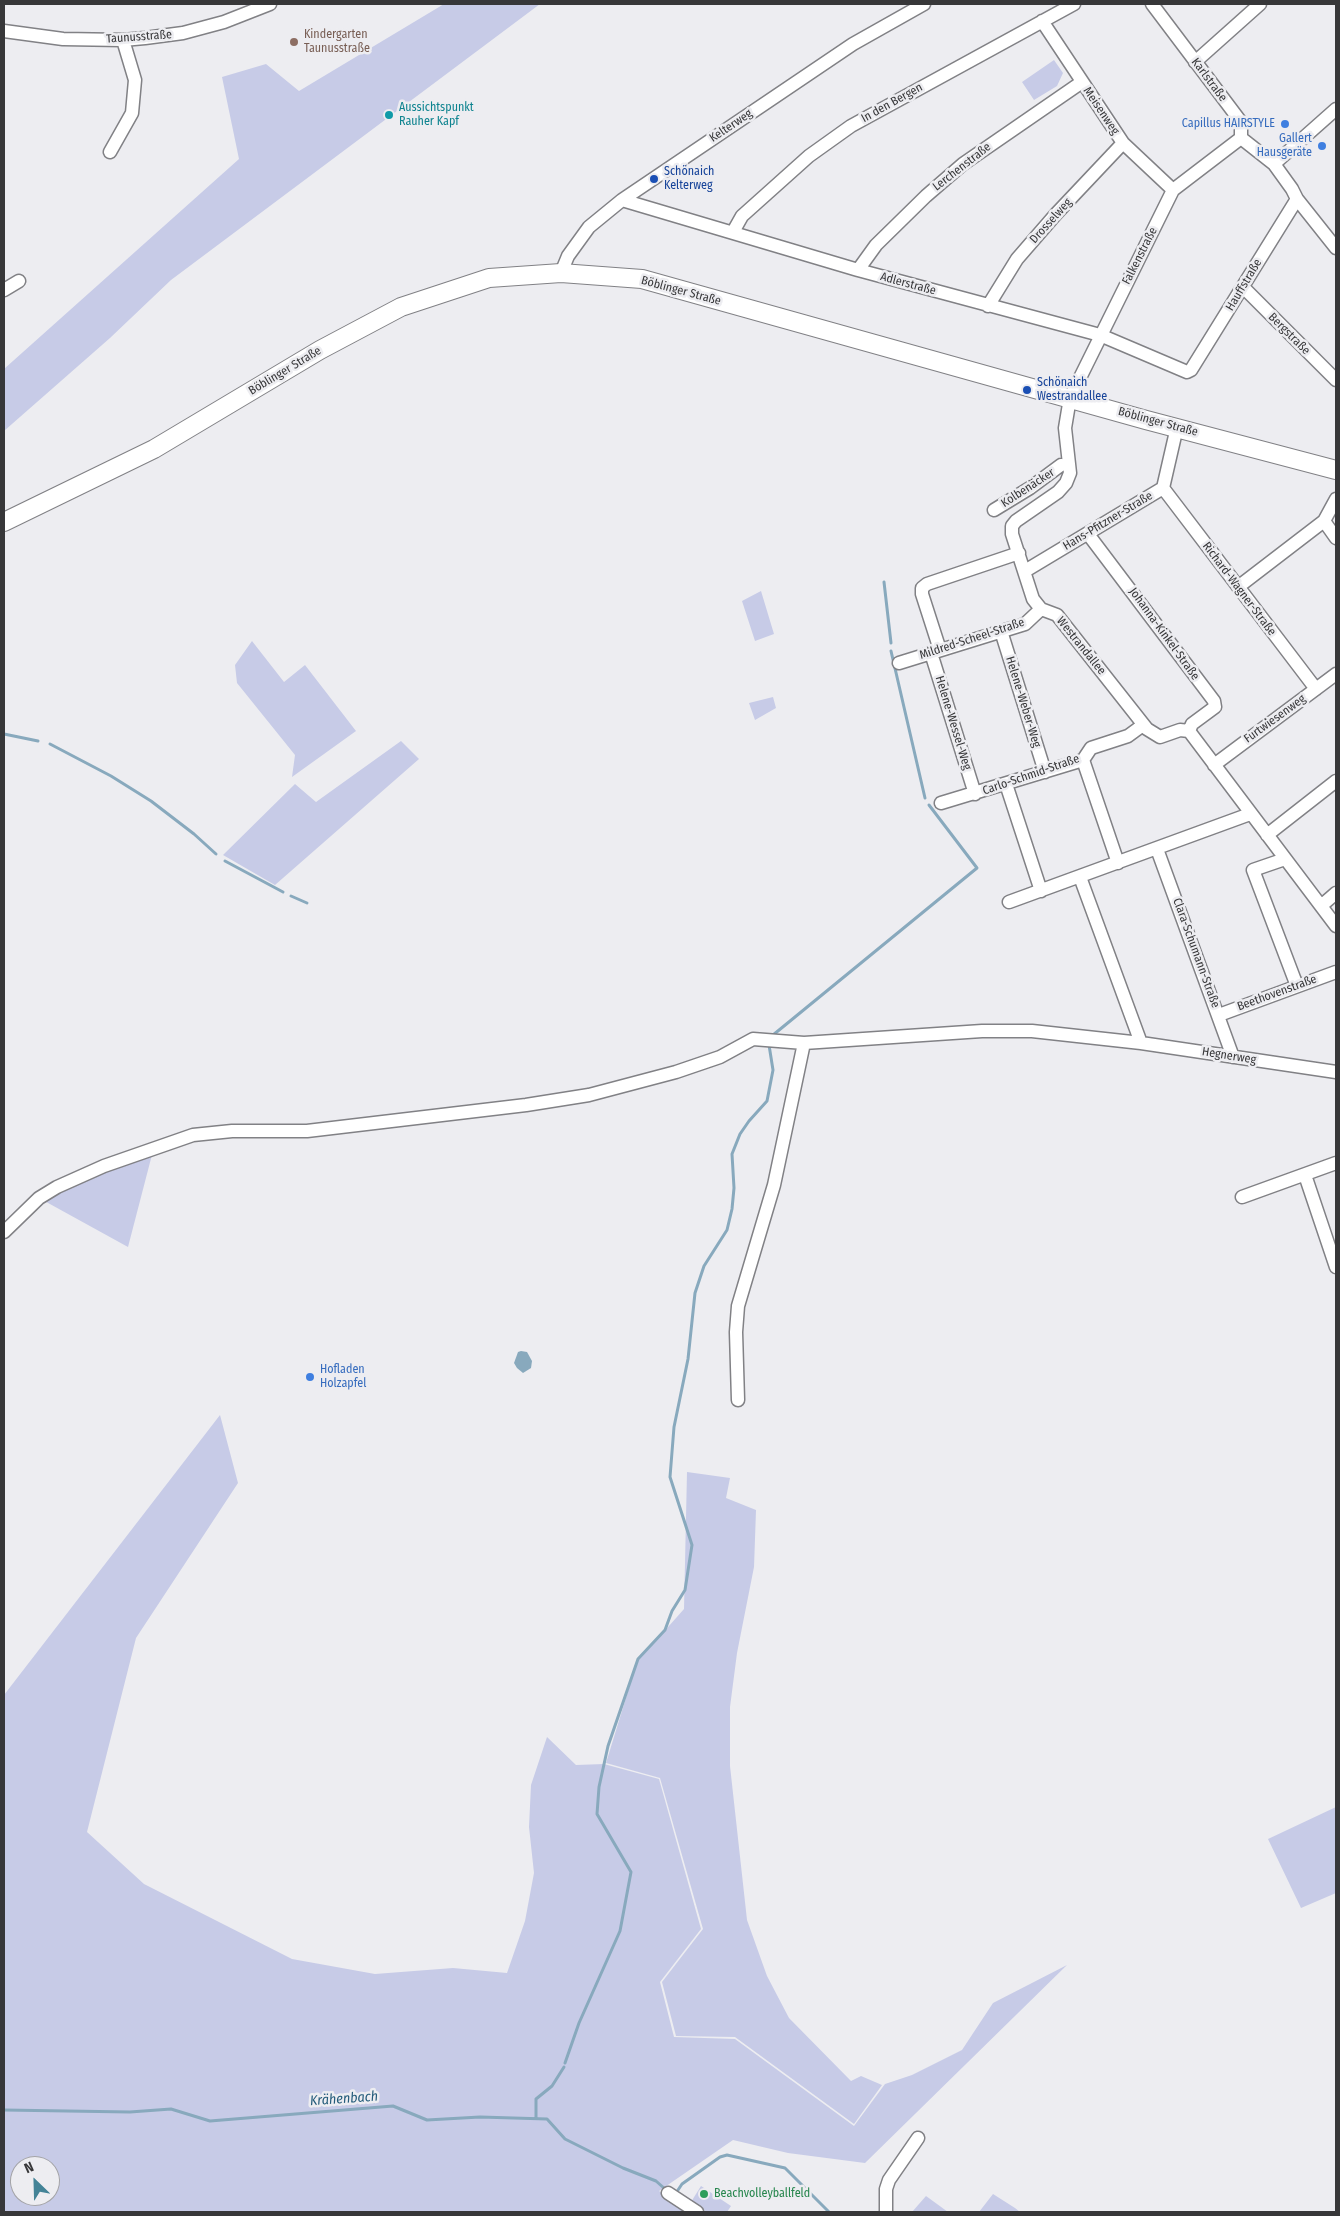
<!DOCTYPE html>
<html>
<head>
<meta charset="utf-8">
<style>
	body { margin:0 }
	#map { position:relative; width:1340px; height:2216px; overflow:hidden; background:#ededf1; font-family:"Fira Sans Condensed",sans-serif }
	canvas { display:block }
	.frame { position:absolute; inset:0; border:5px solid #373739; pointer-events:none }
	.north { position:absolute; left:10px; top:2156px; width:50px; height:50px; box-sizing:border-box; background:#ededf1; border:1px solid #a4a4a7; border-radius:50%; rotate:336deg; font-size:14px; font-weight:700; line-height:20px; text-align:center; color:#373739 }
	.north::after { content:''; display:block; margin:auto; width:18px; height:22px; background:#438397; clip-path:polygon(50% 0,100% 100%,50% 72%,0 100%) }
</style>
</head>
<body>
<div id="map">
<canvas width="1340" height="2216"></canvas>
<div class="frame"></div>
<div class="north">N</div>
</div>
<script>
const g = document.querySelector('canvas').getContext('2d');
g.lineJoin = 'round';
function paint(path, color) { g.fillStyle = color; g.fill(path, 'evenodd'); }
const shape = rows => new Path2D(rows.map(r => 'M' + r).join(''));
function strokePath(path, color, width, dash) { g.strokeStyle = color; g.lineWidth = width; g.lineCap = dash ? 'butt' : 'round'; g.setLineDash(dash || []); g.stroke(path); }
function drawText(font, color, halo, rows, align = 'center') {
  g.font = font + ' "Fira Sans Condensed",sans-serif'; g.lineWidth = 5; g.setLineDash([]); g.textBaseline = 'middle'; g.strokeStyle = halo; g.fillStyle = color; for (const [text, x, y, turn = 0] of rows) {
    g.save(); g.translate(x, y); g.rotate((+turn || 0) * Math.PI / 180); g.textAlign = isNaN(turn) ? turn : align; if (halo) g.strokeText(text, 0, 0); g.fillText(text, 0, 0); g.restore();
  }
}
const green = shape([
	[444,4,540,4,171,280,110,338,4,431,4,369,239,159,222,77,266,64,299,91],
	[1054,60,1063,73,1057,86,1034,100,1022,82],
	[761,591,774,634,755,641,742,601],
	[252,641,284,682,305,665,356,731,292,777,295,755,237,683,235,665],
	[773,697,776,708,755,720,749,703],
	[401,741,419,759,275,885,223,855,295,784,316,802],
	[154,1147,128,1247,39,1198],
	[220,1415,238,1483,136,1638,87,1832,144,1884,292,1959,375,1974,453,1968,507,1973,525,1921,534,1873,529,1827,531,1785,547,1737,576,1765,604,1764,659,1779,701,1929,660,1982,674,2037,735,2039,854,2126,885,2084,912,2075,962,2050,993,2003,1067,1965,865,2163,788,2153,733,2140,659,2191,688,2212,4,2212,4,1695],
	[20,2166,50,2166,50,2196,20,2196],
	[687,1472,730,1478,726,1498,756,1510,754,1567,737,1653,730,1707,730,1766,747,1920,767,1976,789,2018,851,2081,861,2076,882,2085,854,2124,735,2037,676,2036,662,1982,703,1929,660,1778,606,1763,637,1662,684,1609],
	[1336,1807,1336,1893,1301,1908,1268,1839],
	[701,2186,731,2206,727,2212,707,2212,691,2202],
	[993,2194,1015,2208,1020,2212,979,2212],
	[926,2196,948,2212,912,2212]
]);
const water = shape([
	[521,1351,527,1352,532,1361,531,1368,523,1373,517,1368,514,1363,518,1352]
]);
const stream = shape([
	[884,582,891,643],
	[891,651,925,798],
	[4,734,38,741],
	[50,744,111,776,151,801,194,834,216,854],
	[225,861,283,892],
	[291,896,307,903],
	[773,1035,977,868,929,805],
	[565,2063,579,2023,620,1931,631,1872,597,1814,599,1787,608,1746,638,1659,665,1630,672,1611,685,1590,692,1545,670,1477,674,1427,688,1359,695,1293,704,1266,727,1230,732,1209,734,1188,732,1154,740,1134,749,1121,767,1101,773,1070,769,1045],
	[4,2110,130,2112,171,2109,210,2121,393,2106,427,2120,480,2117,547,2119,565,2139,623,2168,656,2181,665,2189],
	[536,2118,536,2099,552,2086,564,2067],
	[678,2190,682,2184,720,2157,727,2155,785,2168,829,2212]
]);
const street = shape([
	[1152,4,1241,122,1241,138,1274,164,1292,189,1297,199,1336,248],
	[1042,21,1123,143,1173,190],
	[4,31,63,39,123,40,145,38,183,33,224,22,270,4],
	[1195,62,1260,4],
	[110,152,132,113,135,80,123,40],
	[1274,164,1336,109],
	[622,200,858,270,1100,335,1187,372,1191,370,1297,199],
	[733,232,742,216,809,156,851,126,1074,4],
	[858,270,876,245,926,196,963,164,1082,82],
	[561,273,568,256,589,227,622,200,853,44,924,4],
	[1243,287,1336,380],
	[4,290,19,281],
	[988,306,1017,259,1056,214,1123,143],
	[1163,488,1316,689],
	[1336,499,1324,521,1336,538],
	[994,510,1030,488,1061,465],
	[1088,534,1214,701,1215,707,1192,724,1189,731],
	[1025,571,1163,488,1177,427],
	[1238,587,1324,521],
	[1001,631,1045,772],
	[940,650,922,594,922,588,927,584,1019,553],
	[931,653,975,794],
	[899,663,1025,624,1041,609],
	[1189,731,1180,730,1160,737,1147,729,1057,615,1041,609,1033,599,1012,534,1012,526,1016,521,1058,492,1066,483,1070,473,1065,428,1070,398,1173,190,1241,138],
	[1189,731,1336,926],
	[1083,760,1118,863],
	[1214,765,1336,674],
	[1006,784,1041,891],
	[941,803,1083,760,1091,748,1128,736,1143,725],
	[1267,835,1336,781],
	[1157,849,1233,1057],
	[1285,859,1253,870,1297,986],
	[1080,877,1141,1043],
	[1009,902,1250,814],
	[1321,906,1336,893],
	[1219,1015,1336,972],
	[1305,1175,1336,1267],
	[1242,1197,1336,1163],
	[4,1232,39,1198,57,1187,104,1166,193,1135,232,1131,307,1131,526,1105,589,1095,676,1072,720,1057,753,1039,804,1043,982,1031,1032,1031,1141,1043,1336,1072],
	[738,1400,736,1332,738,1306,774,1185,804,1043],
	[668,2193,697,2212],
	[886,2212,886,2189,889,2180,918,2138]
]);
const secondary = shape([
	[4,522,154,449,320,350,401,307,489,278,561,273,642,279,1146,420,1336,470]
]);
const markers = [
	[294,42,5,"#8d6e63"],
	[389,115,5,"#0f9aa8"],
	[1285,124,5,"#3f7fe0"],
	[1322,146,5,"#3f7fe0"],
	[654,179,5,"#1a4fb4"],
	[1027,390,5,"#1a4fb4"],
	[310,1377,5,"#3f7fe0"],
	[704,2194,5,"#2e9e5b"]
];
const educationNames = [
	["Kindergarten",304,35],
	["Taunusstraße",304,49]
];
const streetNames = [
	["Taunusstraße",139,37,-4],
	["Karlstraße",1209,80,53],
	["In den Bergen",892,103,-29],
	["Meisenweg",1101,111,56],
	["Kelterweg",731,126,-34],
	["Lerchenstraße",962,167,-38],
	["Drosselweg",1051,221,-48],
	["Falkenstraße",1140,256,-63],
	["Adlerstraße",908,284,15],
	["Hauffstraße",1244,285,-59],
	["Böblinger Straße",681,291,15],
	["Bergstraße",1289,334,45],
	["Böblinger Straße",285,371,-31],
	["Böblinger Straße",1158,422,15],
	["Kolbenäcker",1028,488,-33],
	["Hans-Pfitzner-Straße",1108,521,-31],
	["Richard-Wagner-Straße",1239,589,53],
	["Johanna-Kinkel-Straße",1164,634,54],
	["Mildred-Scheel-Straße",972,639,-18],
	["Westrandallee",1081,646,51],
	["Helene-Weber-Weg",1023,702,73],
	["Furtwiesenweg",1275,719,-36],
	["Helene-Wessel-Weg",953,723,73],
	["Carlo-Schmid-Straße",1031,775,-19],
	["Clara-Schumann-Straße",1196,953,70],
	["Beethovenstraße",1277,993,-20],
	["Hegnerweg",1229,1056,9]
];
const cultureNames = [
	["Aussichtspunkt",399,108],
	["Rauher Kapf",399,122]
];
const shopNames = [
	["Capillus HAIRSTYLE",1275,124],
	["Gallert",1312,139],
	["Hausgeräte",1312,153],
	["Hofladen",320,1370,"left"],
	["Holzapfel",320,1384,"left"]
];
const transitNames = [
	["Schönaich",664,172],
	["Kelterweg",664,186],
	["Schönaich",1037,383],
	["Westrandallee",1037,397]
];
const leisureNames = [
	["Beachvolleyballfeld",714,2194]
];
const waterNames = [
	["Krähenbach",344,2099,-4]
];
paint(green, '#c7cbe7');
paint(water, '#88a9bd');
strokePath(stream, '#88a9bd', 3);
strokePath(street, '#818185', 15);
strokePath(secondary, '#818185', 20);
strokePath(street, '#fff', 12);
strokePath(secondary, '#fff', 18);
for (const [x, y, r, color] of markers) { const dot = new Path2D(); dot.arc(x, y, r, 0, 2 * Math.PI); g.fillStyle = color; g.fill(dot); strokePath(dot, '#ededf1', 2); }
drawText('12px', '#785e54', '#ededf1', educationNames, 'left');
drawText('12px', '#373739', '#ededf1', streetNames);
drawText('12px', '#0d838f', '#ededf1', cultureNames, 'left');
drawText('12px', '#366cbe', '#ededf1', shopNames, 'right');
drawText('12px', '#164399', '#ededf1', transitNames, 'left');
drawText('12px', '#27864d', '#ededf1', leisureNames, 'left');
drawText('italic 14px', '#235b7a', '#ededf1', waterNames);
</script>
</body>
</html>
